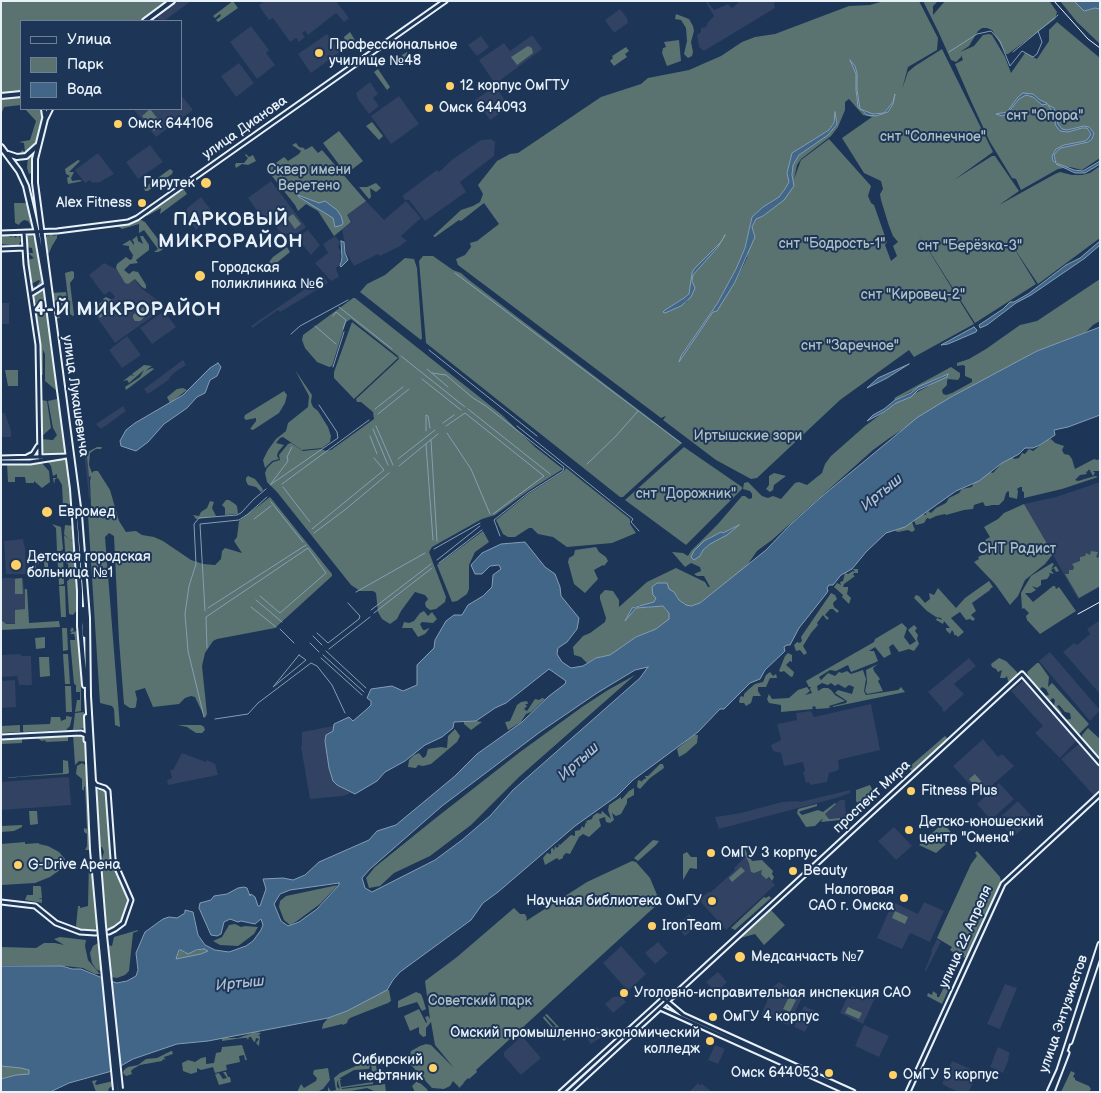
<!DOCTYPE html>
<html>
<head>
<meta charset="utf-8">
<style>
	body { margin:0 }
	#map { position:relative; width:1101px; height:1093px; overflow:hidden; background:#1d3557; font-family:"Balsamiq Sans",sans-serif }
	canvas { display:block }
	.frame { position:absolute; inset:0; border:2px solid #e8f1f8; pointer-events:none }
	.legend { position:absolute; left:20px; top:20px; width:162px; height:90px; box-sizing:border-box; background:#1d3557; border:1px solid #6e8097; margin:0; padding:6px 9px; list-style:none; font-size:15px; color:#e8f1f8 }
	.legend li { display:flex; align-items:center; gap:10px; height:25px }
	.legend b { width:25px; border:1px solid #6e8097 }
</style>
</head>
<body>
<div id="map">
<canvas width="1101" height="1093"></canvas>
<div class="frame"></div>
<ul class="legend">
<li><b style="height:6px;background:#1d3557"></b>Улица</li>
<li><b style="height:14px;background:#5a7370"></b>Парк</li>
<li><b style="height:14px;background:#416688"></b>Вода</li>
</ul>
</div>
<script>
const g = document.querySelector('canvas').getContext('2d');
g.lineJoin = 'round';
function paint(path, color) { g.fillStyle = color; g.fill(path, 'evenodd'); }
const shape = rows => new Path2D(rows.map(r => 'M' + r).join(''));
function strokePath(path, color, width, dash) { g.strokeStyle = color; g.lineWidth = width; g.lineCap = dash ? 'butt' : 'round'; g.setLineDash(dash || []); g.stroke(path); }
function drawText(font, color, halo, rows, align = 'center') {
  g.font = font + ' "Balsamiq Sans",sans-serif'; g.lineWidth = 4; g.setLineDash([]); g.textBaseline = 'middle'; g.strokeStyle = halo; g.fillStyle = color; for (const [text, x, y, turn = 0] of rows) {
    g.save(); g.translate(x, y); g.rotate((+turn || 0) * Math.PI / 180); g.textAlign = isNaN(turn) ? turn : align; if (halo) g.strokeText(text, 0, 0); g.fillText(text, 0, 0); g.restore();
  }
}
const built = shape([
	[178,1,191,1,164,21,160,21,157,17,158,15],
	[262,1,336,1,349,18,344,22,336,13,308,35,305,31,302,33,305,37,299,42,296,38,290,42,273,18,269,20,263,12,259,5,262,3],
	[705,1,707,1,714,10,728,4,732,8,740,1,776,1,774,3,775,8,704,51,699,47,697,35,701,32,701,28,706,27,708,22,714,16],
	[620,9,627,18,628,23,614,33,605,20],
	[251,26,269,50,266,53,275,65,257,79,230,42],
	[327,34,340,52,311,73,298,54],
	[481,36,489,47,477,56,468,45],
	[531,36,533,36,542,49,498,82,493,81,479,60,504,43,510,51],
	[239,63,254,83,236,97,221,76],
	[370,82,378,94,373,98,379,106,369,114,358,99,356,93],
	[495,86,510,107,490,120,475,100],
	[181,95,193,110,156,137,134,110,181,109],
	[399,96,419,124,391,144,371,116],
	[491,139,495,142,494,156,460,182,466,192,425,221,409,200,405,200,402,196,437,170,439,172,453,159,481,140],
	[150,145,163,162,138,179,126,162],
	[98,153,114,174,100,182,92,183,90,180,85,183,75,170],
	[271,181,306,227,298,233,282,234,269,218,258,212,248,198],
	[201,197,215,215,196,230,186,216,187,208],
	[366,201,384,220,406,201,421,218,401,236,407,241,400,246,380,256,378,254,354,266,346,252,342,229,352,222,347,215],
	[308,230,320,245,311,255,297,238],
	[335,236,340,242,338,247,342,253,340,254,341,259,339,262,341,264,336,268,339,277,331,281,315,263,328,253,323,244],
	[104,263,134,278,141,288,156,299,163,309,115,343,94,313,115,297,110,291,104,295,89,275],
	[324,276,328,283,280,312,278,310,255,326,253,328,251,326],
	[1,303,9,303,9,324,1,324],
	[164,311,176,327,152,344,140,328],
	[127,336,141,355,122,368,109,350],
	[183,360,186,365,175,372,169,378,170,379,148,394,144,389],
	[123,406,126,411,101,429,96,424],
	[1,413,5,413,11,431,11,437,1,437],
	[85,441,89,477,90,498,89,498,83,442],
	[1100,482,1100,587,1078,599,1024,504,1056,497],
	[23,539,24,546,25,546,26,574,6,574,4,541],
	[1,578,23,578,24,589,27,589,29,623,5,624,1,620],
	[1100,620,1100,694,1063,652,1074,643,1077,645,1090,634,1087,629],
	[1050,652,1100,710,1090,721,1039,661],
	[21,654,21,656,31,656,32,685,19,685,17,676,1,677,1,655],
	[969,658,976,666,954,684,964,694,944,712,942,710,943,709,928,692],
	[1025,679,1077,740,1060,758,1035,733,1043,726,1011,691],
	[15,680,16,707,1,708,1,681],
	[871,704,880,750,838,760,839,769,836,771,829,773,827,782,810,785,809,782,806,783,803,772,805,771,803,762,784,766,781,753,773,751,771,745,781,740,777,724,797,720,796,713,811,711,814,717],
	[333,726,333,731,326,735,325,741,329,768,333,781,337,785,351,793,343,796,310,799,301,747,302,746,302,732],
	[983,739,998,757,1002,754,1014,766,980,796,953,766],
	[1079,744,1100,767,1100,792,1095,797,1061,759],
	[182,753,206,762,207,760,215,764,218,775,168,785,167,780,172,778,170,770,173,770],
	[67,777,69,778,71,805,1,810,1,782],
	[999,783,1014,799,991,820,977,804],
	[850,790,850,793,840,797,719,829,715,817,741,813,782,802,798,801,800,802],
	[840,800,845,800,846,817,828,819,825,814],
	[1018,801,1034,819,1013,837,997,820],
	[894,827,912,846,896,860,878,841],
	[747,855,775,885,726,930,699,900,708,892,711,892,735,870,734,868],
	[893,902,918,914,924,902,944,911,930,942,910,933,902,949,877,938],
	[689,914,699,924,685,936,676,926],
	[937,939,941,942,926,971,925,970,932,952,931,951],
	[658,942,668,953,655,964,645,953],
	[621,946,646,974,628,991,603,963],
	[718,972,727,982,716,993,706,982],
	[779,982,802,998,788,1025,761,1015,773,987],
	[1005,984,1017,988,1000,1029,987,1024],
	[852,986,876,996,863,1024,840,1013],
	[621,996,626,1002,613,1013,605,1004,613,997],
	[804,1006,815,1011,805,1032,794,1027],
	[864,1025,889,1036,879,1057,855,1046],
	[597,1027,604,1035,591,1044,586,1037],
	[522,1036,541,1058,521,1075,504,1056,504,1052],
	[715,1045,725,1049,718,1064,708,1060],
	[998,1047,1010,1053,1008,1058,1009,1059,1003,1073,990,1067],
	[952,1061,977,1072,969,1092,958,1092,942,1084],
	[698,1083,700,1085,702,1084,712,1092,689,1092]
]);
const green = shape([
	[1,1,167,1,140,21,21,21,21,92,1,94],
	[233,1,238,8,218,22,216,20,221,16,220,14,215,18,213,16],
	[884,1,919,1,938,38,937,50,908,67,902,89,908,72,915,66,942,49,993,152,954,180,992,156,995,156,1019,191,999,205,1055,174,1060,172,1072,175,1082,175,1090,173,1100,166,1100,238,1038,284,1012,245,1036,284,975,323,916,230,974,324,914,357,909,350,840,400,757,478,751,479,716,460,663,420,666,416,661,418,458,265,456,259,465,255,471,247,470,243,477,241,499,224,484,203,461,221,459,220,435,237,433,236,461,210,473,206,480,202,483,194,478,185,497,161,510,154,518,153,601,97,641,84,648,78,689,70,721,56,742,42,755,37,775,34,849,6,870,5],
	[856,82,858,103,860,109,865,112,873,114,884,113,893,102,895,95,893,104,888,112,876,116,862,112,857,101],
	[849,99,863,115,872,117,842,138,864,173,881,181,883,189,880,194,881,200,889,226,893,236,898,242,893,246,897,256,891,261,885,245,887,242,874,205,871,203,868,196,871,186,829,139,801,160,794,179,797,165,801,159,831,136,838,127,845,110,845,102],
	[835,115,837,124,828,135,799,155,793,165,792,175,783,200,763,216,756,219,752,227,747,258,735,282,717,310,713,312,680,360,681,356,717,304,736,269,745,248,752,217,763,207,779,197,785,189,789,182,787,173,792,153,829,130,834,123],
	[724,236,718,247,693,275,692,281,694,286,687,302,665,310,684,298,689,294,694,269,721,242],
	[923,1,938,1,933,6,933,15,945,1,1050,2,1057,12,1055,19,1008,54,1006,54,992,30,987,28,982,28,978,31,969,46,960,52,974,46,983,35,989,34,992,35,1005,57,1011,73,1025,53,1037,59,1049,41,1049,30,1057,22,1100,58,1100,158,1082,170,1070,167,1058,169,1021,190,1016,179,1012,178,990,142,971,101,955,64,963,60,961,55,961,57,956,62,951,60,938,31],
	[1060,1,1074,1,1084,11,1095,8,1100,9,1100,44,1077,22],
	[676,14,689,19,693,26,694,31,691,42,693,52,692,56,688,58,684,54,687,41,686,28,681,20,675,19],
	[350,32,358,45,352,51,345,41,344,37],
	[679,40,681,61,667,66,662,53,663,48,666,47,664,42],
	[528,46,532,48,533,53,517,65,511,57],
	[626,47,629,51,625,54,627,57,614,66,610,61,613,58,612,56],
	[407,52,411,61,405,65,403,62,399,65,395,59,399,56,403,59,402,55],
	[378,69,390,87,387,90,374,72],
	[21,97,21,105,4,107,1,115,1,99],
	[25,109,42,109,44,117,36,144,29,152,24,155,21,152,22,150,25,152,24,143,19,142,30,140,36,121],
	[150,109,162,124,154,131,142,116],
	[372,122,383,136,379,140,366,126],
	[339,131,363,161,346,174,323,143],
	[296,143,299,147,304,148,305,150,312,146,318,153,322,150,366,201,347,215,351,222,334,236,318,211,306,204,298,211,295,205,268,171,267,167,269,166,270,167,284,157,288,161,299,154,301,151,292,145],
	[246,154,249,157,253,155,256,161,248,165,242,164,236,168,235,165,236,163,244,163,248,158,245,155],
	[34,155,33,170,32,173,29,174,27,168,28,157],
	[78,160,80,161,69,172,74,172,71,178,72,181,80,180,82,181,68,184,67,178,70,176,66,174,65,169],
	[170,169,173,171,172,174,148,191,145,191,144,188],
	[376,183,381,188,376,192,370,188,371,197,369,199,359,187,367,187],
	[183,188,187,194,160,214,161,208,147,216,146,214,179,191,181,192],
	[14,203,27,203,31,226,28,221,24,220,20,223,19,225,15,223],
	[293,214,301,224,295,229,287,218],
	[139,219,145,222,164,247,162,250,158,252,154,252,158,249,144,230,139,233,139,224,122,229,119,227,119,224],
	[32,234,34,240,33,234,36,235,39,252,37,252,43,281,42,283,34,288,31,286,36,287,40,281,39,280,31,284,27,263,28,260,34,258,28,253,33,253,32,248,27,247,27,237,28,235],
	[48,234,48,237,49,234,55,234,52,236,57,235,57,238,52,246,49,253,47,254,45,239],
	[5,235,11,237,14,236,16,238,17,235,19,236,21,241,18,246,1,244,1,236],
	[137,236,138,241,143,244,140,236,143,236,149,245,149,250,136,260,138,263,130,264,124,270,129,274,133,271,138,272,146,285,146,289,142,287,135,279,128,284,125,283,116,268,117,264,126,257,130,260,132,259,133,255,129,249,129,246,122,245,130,240,134,245,134,242,132,240],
	[287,247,290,252,274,265,272,263,271,264,269,262,273,257],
	[423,256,433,256,453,270,461,273,469,280,682,443,623,497,620,497,426,343,419,261],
	[405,258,414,259,417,268,422,338,421,340,360,292,367,284,385,275],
	[72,271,74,272,74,278,70,283,74,315,73,316,70,314,65,273],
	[1100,279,1100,321,1093,325,1086,332,1037,351,951,397,888,439,873,450,772,540,757,551,746,567,700,603,691,606,686,605,679,600,674,592,656,598,654,603,650,604,636,606,632,608,625,621,636,608,663,606,669,613,670,619,656,629,636,637,610,655,596,658,587,663,581,657,574,655,573,647,583,636,590,633,605,622,606,618,600,599,600,595,605,590,613,591,619,600,619,607,647,582,676,568,705,582,708,587,710,587,704,576,697,576,694,574,701,571,700,567,691,563,685,567,672,552,683,553,688,556,691,551,718,524,742,496,745,496,749,499,752,498,752,494,750,491,743,489,744,483,748,482,762,496,768,498,773,496,781,499,795,483,799,482,807,485,822,473,825,464,831,456,865,426,896,403,927,387,944,375,895,400,894,399,896,397,951,367,960,373,960,377,958,380,948,379,947,381,947,385,942,390,943,394,946,395,952,393,972,382,972,379,965,376,965,366,963,365,957,366,957,363,969,359,986,349,1020,325,1037,321],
	[737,526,710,544,703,550,700,556,704,541,721,532,723,533],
	[44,288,46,298,43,302,44,306,46,310,47,310,59,391,57,391,45,381,45,354,43,350,43,375,41,374,40,370,39,339,34,303,37,303,34,302,33,295],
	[66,292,69,317,66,317,65,313,59,314,60,318,56,319,52,293],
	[106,297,112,300,116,307,100,318,96,312,106,304,93,313,91,310,104,300,103,299],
	[353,298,355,298,502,415,535,447,563,469,528,491,495,515,482,519,432,547,429,552,446,597,445,602,436,609,430,610,426,607,425,603,428,599,425,595,415,592,401,611,397,619,390,624,382,619,378,612,376,593,373,591,360,591,351,585,277,492,267,482,265,473,267,468,273,462,280,460,279,455,288,444,291,443,303,451,321,449,326,451,331,450,374,419,373,412,361,402,357,402,356,399,399,359,398,356,351,319,346,322,332,366,329,367,317,362,305,348,302,340,303,335],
	[146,305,151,307,151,312,140,321,135,321,133,318,133,315],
	[352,322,398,358,354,399,334,378,334,372],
	[144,365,152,366,145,371,152,368,154,369,126,390,125,387,140,377,144,370,129,383,127,380,123,381,131,375,134,376,132,374],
	[5,370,18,370,18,386,8,386],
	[295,370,312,395,311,402,313,407,318,411,328,427,331,436,330,442,322,448,302,450,283,437,280,438,276,443,284,445,278,452,277,456,279,459,272,461,265,468,263,460,268,450,276,439,286,431,288,423,308,407,309,396],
	[183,388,187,390,170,403,167,397,177,389],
	[284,391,287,395,285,403,279,413,253,430,250,429,256,421,256,418,246,420,244,418,245,415],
	[57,399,58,404,60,404,66,451,64,454,43,456,41,453,40,439,53,440,57,435,53,428,48,401],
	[41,400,47,401,51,428,41,437],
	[1051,439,1055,443,1064,446,1062,450,1064,454,1069,455,1072,459,1075,469,1094,459,1097,460,1100,459,1100,471,1093,471,1095,473,1093,476,1089,469,1088,471,1086,472,1087,474,1080,475,1075,480,1078,481,1095,476,1098,477,1062,489,1024,498,1024,492,1022,491,1022,487,1020,487,1017,489,1018,491,1017,499,1009,497,1009,492,1008,491,1006,493,1004,500,999,505,992,505,988,506,985,506,983,502,974,505,973,509,964,510,946,515,945,514,936,516,930,519,927,518,924,523,916,525,915,523,914,520,923,514,926,515,926,513,928,511,931,513,936,508,946,503,949,498,959,493,962,489,972,487,973,484,990,472,993,473,1002,463,1013,457,1014,459,1019,458,1022,453,1025,454,1029,449,1033,451,1047,440],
	[86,446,88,452,97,447,102,447,101,449,96,449,90,453,89,465,92,473,94,471,98,471,110,490,119,521,126,532,136,531,142,535,154,537,163,541,191,560,203,564,215,565,221,559,222,551,225,548,242,553,234,541,237,537,239,521,270,497,332,574,332,576,275,628,217,639,213,641,205,653,202,666,207,714,205,718,195,697,191,696,185,698,179,704,153,707,145,688,135,691,137,699,136,706,135,708,130,708,124,704,119,640,114,536,109,533,105,537,120,727,115,725,114,709,112,706,100,703,88,515,91,506,90,481,91,476,89,477],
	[684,447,742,487,742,489,686,545,625,500],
	[65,458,67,460,73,504,63,505,62,485,58,478,55,479,54,484,53,478,57,478,57,474,53,476,51,466,47,461],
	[41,462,49,471,50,482,42,488,34,481,34,483,26,483,25,477,15,477,15,482,8,482,7,463],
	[566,468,630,519,630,524,636,533,612,543,567,547,553,537,538,534,532,528,529,528,515,537,508,537,503,534,496,520,528,494,564,471],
	[774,473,786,476,774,485,773,490,770,492,766,489,769,485,769,476],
	[248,476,255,479,262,488,263,490,261,492,256,487,248,485,246,481,246,478],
	[226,500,229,500,235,504,237,506,238,514,225,515,225,508,222,505],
	[210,501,214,502,212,508,216,516,196,519,193,515,199,516,201,512,207,508],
	[1024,504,1053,554,1045,564,1025,580,1018,596,1010,605,995,584,974,562,979,559,978,557,984,554,988,548,985,540,990,537,984,527,998,519,1004,513],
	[912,522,915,530,912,532,908,530,898,532,895,531],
	[52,524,61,527,63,549,61,551,57,551,56,528,57,529],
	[65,525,74,526,76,537,74,540,70,541,75,541,75,542,78,601,77,610,73,615,69,614,67,581,69,580,68,564,66,563,64,535,70,540,64,534],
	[483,531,489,542,475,552,469,565,469,589,467,594,457,601,452,602,437,565],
	[596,547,599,552,606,557,608,561,604,566,603,565,594,570,598,579,585,593,574,584,568,562,569,558,574,555,575,550],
	[1091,551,1098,552,1096,557,1098,558,1100,555,1100,586,1079,598,1065,574,1069,574,1069,570,1073,570,1074,567,1072,564,1080,561,1080,557,1085,556,1086,553,1090,555],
	[57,552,63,554,64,584,59,585],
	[45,554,48,558,48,575,45,578,37,578,37,576,39,575,44,576,45,574,44,562,45,557,44,556,41,559,37,559,39,564,36,565,36,575,34,574,34,556],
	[1052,563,1054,564,1051,569,1056,566,1059,571,1056,572,1054,568,1051,570,1054,574,1049,573,1050,575,1047,579,1041,580,1041,585,1037,588,1032,586,1036,590,1031,593,1025,593,1033,602,1053,586,1055,586,1056,589,1059,587,1076,611,1040,634,1027,620,1026,616,1029,613,1024,608,1022,609,1021,593,1031,576],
	[853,569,858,569,858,573,854,573,853,575,855,576,844,584,843,587,848,587,848,589,847,594,851,598,849,604,842,597,843,595,834,587,837,583,841,585,840,582,843,581,845,573,848,574,853,571,855,572],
	[22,578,23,594,15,594,15,579],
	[989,581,993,587,990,589,990,590,972,603,976,611,971,615,975,619,973,621,970,619,966,620,960,612,951,618,964,632,958,637,956,635,954,635,954,633,952,630,950,634,946,630,946,628,950,628,944,621,943,624,936,620,937,618,942,620,941,618,936,617,927,611,914,598,916,595,919,596,925,603,930,599,929,593,934,595,938,588,956,608,965,598],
	[59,586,65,586,66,617,61,617],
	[25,589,27,589,29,623,59,621,60,627,1,630,1,620,6,624,15,624,15,610,25,609],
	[831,593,835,595,837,599,833,603,834,607,839,611,837,613,833,609,830,609,825,615,829,618,827,620,823,615,817,623,818,625,811,633,803,646,807,653,804,655,800,650,796,651,794,645,797,642,800,643,802,641,801,637],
	[424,611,428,616,432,612,437,619,433,623,422,622,420,624,423,630,425,630,429,628,429,629,425,634,418,637,412,628,402,628,404,622,409,623,414,621,420,613],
	[902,623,907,628,904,637,910,645,916,641,908,630,914,625,917,628,915,631,918,635,917,639,919,644,914,651,909,649,899,652,893,644,889,647,891,654,884,658,875,647,869,651,874,651,878,661,874,663,851,672,848,665,836,671,830,670,819,677,821,680,828,673,835,676,839,672,842,673,847,671,851,674,863,670,866,679,864,691,866,695,898,690,901,687,905,692,833,707,833,706,846,703,847,701,835,693,838,690,852,694,854,687,849,685,845,688,838,684,835,686,831,683,828,685,822,683,817,686,818,691,823,688,828,688,831,690,835,695,845,701,829,706,830,708,816,709,815,706,812,707,813,709,781,712,781,705,769,703,767,699,769,694,772,699,789,698,798,690,807,687,810,691,805,695,812,693,810,689,811,687,809,687,806,681,874,642,875,639],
	[72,627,74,630,72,632,77,631,81,660,81,711,75,712,77,700,80,700,80,692,76,692,76,685,74,684,70,640,75,640,75,638,74,634,70,634,72,632,70,631],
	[62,628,67,628,68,650,63,651],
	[45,637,45,648,36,649,35,638],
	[788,653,792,655,792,662,790,661,786,665,794,672,793,676,791,677,784,671,781,672,779,671,785,656],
	[63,654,68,654,70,684,65,684],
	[39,657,49,657,50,676,40,677],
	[999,658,1006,661,1017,672,1017,675,1010,682,1008,681,1007,676,1005,678,1000,678,1002,670,998,672,996,669,992,667,991,664],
	[1037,663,1039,663,1049,677,1048,687,1052,683,1054,685,1089,724,1078,735,1065,720,1071,719,1070,713,1065,712,1059,705,1057,706,1062,713,1060,714,1054,706,1055,700,1053,698,1049,701,1045,696,1049,695,1046,689,1042,687,1039,690,1030,680,1027,672],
	[878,664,873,668,874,671,880,679,878,681,883,691,867,694,865,691,867,682,866,670],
	[770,672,773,676,776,674,777,678,770,678,766,687,758,687,758,691,761,696,753,696,751,703,746,706,744,703,740,703,739,702,740,697,742,696,744,697,744,694,749,689,755,684,763,682,766,675],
	[635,675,519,777,471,825,430,856,394,873,380,886,369,888,366,878,375,867,432,821,520,752,582,707,608,690],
	[65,686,71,686,72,712,66,712],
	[542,698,545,699,531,712,526,714,521,722,508,730,505,722,510,721,517,705,521,702,527,701,528,704,525,704,527,706,524,709,527,711,535,699,539,700],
	[84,712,85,728,73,730,75,713],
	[66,716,72,717,70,726,66,730,24,732,23,731,23,725,50,724,51,717,60,717,61,721,66,719],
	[476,721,482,722,471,730,464,724,464,722],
	[20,725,20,732,1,733,1,726],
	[178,725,201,725,204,727,205,730,202,733,196,733,187,727],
	[1088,728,1100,739,1100,760,1083,741,1082,735],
	[455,729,460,736,457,742,431,764,423,766,418,765,416,768,408,767,409,760,414,755,419,753,423,758,426,756,428,749,441,747,447,748,448,736],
	[73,734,81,734,84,736,87,762,79,761,75,765],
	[65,735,68,737,68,741,46,742,45,740,42,741,37,738,26,738],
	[694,735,698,735,697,743,686,753,679,757,677,749],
	[945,736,948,739,913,772,911,771,909,767],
	[22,739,22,743,1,744,1,740],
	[63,760,68,761,69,773,67,774,1,778,63,773],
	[82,763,87,766,91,821,90,850,85,850,87,846,87,834,84,832,84,828,87,829,85,787,84,786,84,791,82,789,82,779,76,774,77,766],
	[660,764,663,764,664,768,650,778,640,789,637,787,638,780,641,781,641,782,644,779,646,779,645,776,648,776],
	[975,774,985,786,980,791,969,779],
	[870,785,873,791,871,795,868,795,864,799,868,806,862,809,856,801,856,790],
	[101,788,106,791,113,864,130,899,121,922,114,928,106,930,101,880,100,865,104,852,102,847,100,847,98,833,96,791],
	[634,788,634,795,627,799,627,803,621,814,616,816,612,813,614,820,610,823,606,822,605,817,599,819,601,826,589,837,583,834,579,837,570,854,566,853,563,856,563,858,559,860,557,858,545,865,543,858,547,853,551,854,551,849,553,848,554,851,555,846,557,848,559,846,558,844,560,845,571,835,575,836,575,831,580,830,582,826,584,828,586,822,588,824,586,821,592,819,593,816,597,813,601,814,602,811,611,819,608,810,609,805,621,797,621,799,622,799,629,791],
	[835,803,836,804,825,814,829,819,840,818,840,820,821,822,823,818,815,826,806,827,797,813,798,809,817,804,817,806,801,811,799,812,802,815,818,810,823,812],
	[29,811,37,811,38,824,30,825],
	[943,823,954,836,944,846,936,853,919,845],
	[22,825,22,827,14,831,1,832,1,826],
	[653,840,659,841,656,845,638,861,634,858],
	[25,842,25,844,39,843,39,844,48,846,59,852,65,859,64,867,50,877,35,883,1,885,1,844],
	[745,848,747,854,752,861,762,860,773,871,772,874,774,877,772,881,769,877,766,879,761,874,762,870,754,873,751,872,749,863,745,855,739,857,738,855,742,854,741,849],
	[977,851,1000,877,1001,882,967,956,965,956,966,959,964,957,954,953,950,950,952,947,937,938,971,864,977,856,975,853],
	[687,852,691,857,697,857,697,869,690,868,683,880,683,854],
	[89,860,90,860,97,910,98,927,95,929,98,931,79,929,76,926,78,906,80,906,80,908,88,906],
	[632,861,636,862,650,878,660,902,476,1070,477,1072,469,1079,468,1078,462,1084,465,1082,458,1089,459,1087,453,1081,450,1086,444,1089,432,1088,410,1064,409,1060,411,1051,420,1046,426,1044,431,1045,454,1068,435,1045,431,1022,426,1028,426,1036,423,1037,419,1033,419,1027,410,1031,404,1016,419,1009,426,1023,427,1022,425,1017,428,1016,430,1019,425,981,457,957,514,908,520,914,525,914,527,918,526,921,587,882],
	[741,867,745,871,732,882,729,878],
	[338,885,320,904,297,921,290,925,284,920,279,907,280,901,286,896],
	[33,886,40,886,41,887,42,898,38,899,42,899,42,903,25,900,27,895,33,895],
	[769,896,771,898,735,930,731,928,764,897,766,898],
	[771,910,785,925,764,945,755,934,740,938],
	[895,911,908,917,905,924,892,918],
	[235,924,241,927,245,926,258,927,254,934,238,946,220,945,213,941,222,937,229,925],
	[138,930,138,931,133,933,129,971,125,975,117,978,111,977,96,969,92,963,90,953,93,946,98,943,112,946,114,937],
	[60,937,86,940,85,946,88,960,100,974,95,974,83,968,65,966,1,965,1,947,36,948,44,943,55,943,64,945,54,939],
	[204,949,208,951,201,954,176,959,179,951,181,950,185,953],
	[949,984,950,986,942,1004,927,996,928,993,932,995,933,991,937,994,937,997,939,997,944,987,948,989],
	[386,990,389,990,391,1001,388,1003,350,1018,348,1020,347,1023,343,1025,342,1024,322,1029,323,1024,328,1018,347,1011],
	[416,992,421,994,423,999,426,1009,422,1011,417,1002,398,1008,398,1001],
	[789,997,796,1000,790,1012,783,1009],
	[848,1007,862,1013,859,1019,845,1013],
	[547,1014,568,1037,564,1041,543,1018,544,1016,558,1033,560,1029,557,1027,556,1030,554,1027,556,1026,545,1015],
	[647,1015,649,1018,605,1058,603,1055],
	[255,1032,261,1033,258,1036,260,1036,259,1046,256,1043,259,1039,256,1038,255,1042,254,1042,251,1037,249,1037,248,1040,247,1038,243,1038,222,1041,222,1038,238,1038],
	[242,1045,247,1060,245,1060,244,1055,239,1056,240,1062,226,1065,227,1070,215,1073,213,1067,201,1070,197,1068,197,1072,191,1074,183,1071,182,1063,188,1060,195,1062,201,1058,206,1057,206,1064,214,1063,216,1053,221,1052,222,1047],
	[171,1051,172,1051,173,1054,164,1057,165,1060,163,1059,162,1061,140,1065,133,1069,131,1071,132,1074,126,1076,123,1073,124,1070,128,1067,138,1065,146,1059,157,1058],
	[390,1054,392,1055,376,1065,378,1080,381,1083,376,1081,375,1073,372,1072,371,1062,369,1069,354,1070,340,1078,337,1082,337,1087,340,1089,338,1082,339,1079,342,1079,340,1080,341,1087,373,1082,373,1084,342,1088,342,1089,385,1084,386,1092,374,1091,367,1088,346,1092,328,1092,328,1087,331,1091,336,1090,334,1078,340,1073,372,1059],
	[1,1066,21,1068,29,1070,29,1075,16,1075,1,1079],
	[328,1068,330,1080,323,1089,317,1092,297,1092,301,1084,304,1088,316,1081,317,1078,313,1074,314,1070],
	[1071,1071,1075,1073,1073,1077,1075,1078,1075,1080,1089,1086,1091,1089,1089,1092,1061,1092],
	[223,1072,226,1072,228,1077,230,1077,231,1082,219,1085,215,1074,219,1073,223,1079,227,1078],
	[97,1080,95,1084,96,1085,113,1081,114,1085,109,1088,108,1092,96,1092,92,1081],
	[418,1080,418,1083,420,1083,427,1089,428,1092,415,1092,412,1086]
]);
const water = shape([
	[1074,1,1100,1,1100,9,1095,8,1084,11,1074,1],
	[850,60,855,66,857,73,857,89,860,109,873,114,884,113,893,102,895,94,893,104,888,112,876,116,867,115,858,107,856,90,856,74,850,60],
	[1023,93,1033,94,1040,100,1047,103,1047,104,1042,105,1033,97,1026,95,1019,99,1007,114,1002,116,996,114,1007,112,1018,97,1023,93],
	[1048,105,1054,108,1058,124,1062,129,1067,130,1084,126,1089,127,1094,133,1092,139,1088,142,1061,148,1058,150,1054,155,1056,163,1053,161,1052,156,1056,149,1064,145,1085,141,1088,139,1091,134,1087,128,1082,128,1068,132,1060,131,1056,126,1052,111,1048,105],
	[835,112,837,124,828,135,799,155,793,165,792,175,794,186,784,200,763,216,756,219,752,227,755,237,735,282,717,311,713,312,679,362,681,356,717,304,736,269,745,248,752,217,763,207,779,197,785,189,789,182,787,173,792,153,829,130,834,123,835,112],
	[1100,161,1100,164,1085,173,1075,173,1056,164,1059,164,1074,170,1083,171,1100,161],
	[298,195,319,203,325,201,337,210,341,216,343,223,342,225,335,227,333,218,299,197,298,195],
	[725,235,718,247,693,275,692,281,695,288,691,297,681,306,665,313,663,312,665,310,684,298,689,294,692,273,694,269,721,242,725,235],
	[341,241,344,242,345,253,348,260,341,267,340,266,342,258,341,241],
	[1100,241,1100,245,1085,258,1031,295,1016,303,987,325,980,328,979,325,1003,309,1010,302,1014,302,1028,294,1066,265,1080,258,1100,241],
	[974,327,977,330,976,332,948,344,941,345,974,327],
	[1100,327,1100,415,1068,427,1054,430,1055,435,1040,445,1033,448,1025,448,1019,454,1002,463,979,481,956,491,905,527,886,533,866,552,852,569,841,575,833,585,829,585,827,588,828,591,826,594,799,628,790,645,787,645,784,647,785,651,765,670,760,679,750,683,724,709,720,709,698,732,633,780,617,796,575,826,498,892,483,903,471,920,400,972,393,980,387,990,347,1011,328,1018,208,1041,177,1044,133,1059,112,1071,69,1083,50,1092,1,1092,1,1079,16,1075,29,1074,29,1070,21,1068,1,1066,1,966,62,966,72,969,81,969,107,980,117,983,127,981,136,976,138,970,136,953,145,932,163,919,169,917,177,918,185,913,185,910,193,912,198,935,205,945,215,950,229,952,246,946,253,941,261,930,263,925,261,919,255,924,241,921,238,922,230,919,224,922,221,934,217,936,211,935,199,908,200,903,211,900,214,896,227,894,238,888,244,887,247,888,250,896,251,894,255,897,258,906,260,906,266,889,263,879,283,878,293,880,305,875,319,862,369,840,377,831,396,825,455,776,477,754,522,722,549,696,565,684,566,681,549,669,506,703,495,708,476,721,454,722,453,728,442,737,425,745,405,761,385,772,377,781,355,794,337,785,333,781,329,768,325,741,326,735,333,731,334,724,349,717,353,721,367,709,371,705,371,701,367,698,371,689,392,686,403,691,417,685,417,665,434,648,435,640,446,621,454,615,462,615,468,605,483,596,492,587,493,575,501,569,499,565,490,566,482,574,475,574,471,565,482,553,501,544,525,542,545,567,555,574,560,587,561,596,579,618,577,629,567,642,558,648,557,654,562,662,571,668,583,666,596,658,610,655,636,637,656,629,669,619,669,613,663,606,636,608,625,621,632,608,654,602,656,598,653,595,652,587,657,583,667,583,669,589,674,592,679,600,686,605,691,606,700,603,766,550,791,524,821,497,918,417,951,397,1037,351,1100,327],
	[648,667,640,678,513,790,490,816,462,840,435,860,372,892,365,888,362,878,370,869,442,806,540,732,597,693,635,670,648,667],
	[339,883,339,885,317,909,299,922,288,926,281,921,274,904,280,894,290,890,339,883],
	[204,949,208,951,201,954,176,959,179,950,181,950,188,954,196,950,204,949],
	[218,363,221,367,217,376,210,380,205,393,197,397,187,408,164,424,148,442,136,451,121,446,120,441,126,430,135,423,183,395,210,368,218,363],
	[909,364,887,378,867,388,878,378,909,364],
	[948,374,947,377,918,390,911,397,896,403,884,412,867,421,873,415,884,409,895,400,911,393,918,387,948,374],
	[739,525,727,535,710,544,703,550,700,556,694,560,691,557,694,551,704,541,721,532,723,533,739,525]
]);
const stream = shape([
	[949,52,977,34,991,31,1000,41,1010,66,1022,51,1033,57,1037,54,1042,42,1038,31],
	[1013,52,1058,15],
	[455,273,681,443],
	[339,307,392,349],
	[333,316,336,312,346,320,343,329],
	[315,326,336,344],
	[291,334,300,326,348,300],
	[429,350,537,436],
	[401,356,465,407],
	[333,367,344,332],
	[427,369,448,387],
	[432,373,446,375,473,398,486,406,564,467,563,471,528,493,494,520,500,536],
	[422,379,461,410],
	[375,409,403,387],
	[468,409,550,474],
	[378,414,409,389],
	[443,423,454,415],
	[376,426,393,465],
	[446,426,465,413,544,476,493,514],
	[517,426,633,519,631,522,639,531],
	[373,429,388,465],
	[426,431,426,415,428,416,430,428],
	[447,433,471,469,490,514],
	[370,436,377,454],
	[431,440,437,541],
	[426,444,433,540],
	[292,447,287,457,288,461,270,485,338,438,337,432,319,405],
	[398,459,435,430],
	[587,464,616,436,638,411],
	[399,466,438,434],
	[282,484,369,420],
	[283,487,310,522],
	[271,502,303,542],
	[254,519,271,506],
	[312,529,384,470,374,458],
	[314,533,346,509,389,473],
	[434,549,480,523],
	[437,560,480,526],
	[439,563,482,530],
	[356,592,425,553],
	[256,600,282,622],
	[251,607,276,627],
	[208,608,306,545],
	[371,610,431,564],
	[205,611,200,524,239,520,248,514,267,497],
	[374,613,432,568],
	[280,629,294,643],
	[317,633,328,643,359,619,360,616,348,603],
	[313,636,322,645],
	[310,643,319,652],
	[207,648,206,617,308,548,326,573,280,613,260,596],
	[329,649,370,617],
	[326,651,366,688],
	[299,655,306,660,273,687,299,655],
	[323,655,364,692],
	[321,658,362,695],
	[204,717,188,651,185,614,189,586,196,564,194,524,199,518,237,515,241,513,254,499,266,489],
	[215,719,248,714,258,703,311,663,317,666,332,685,345,713]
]);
const secondary = shape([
	[1,233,57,231,128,222,137,218,445,1],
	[24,233,26,264,38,345,40,458],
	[1,249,25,248],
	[31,294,47,284],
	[27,457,33,454,38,446],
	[1,458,69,456],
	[1,462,30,462,67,456],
	[1,737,81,733,86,735,86,740],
	[1,902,35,906,56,923,80,932,95,933,109,932,115,929,123,923,131,900,113,859,108,791,105,788,96,785,93,781],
	[664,999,683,1015,853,1092],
	[660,1008,847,1092],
	[1070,1042,1100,952],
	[561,1092,663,999],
	[569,1092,1022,674,1100,763],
	[908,1092,1003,884,1100,794],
	[1049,1092,1059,1070,1100,944],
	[1052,1092,1067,1053]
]);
const primary = shape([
	[145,21,172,1],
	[1,96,21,94],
	[44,109,45,116],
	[50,109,45,119,35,159,35,183,79,515,87,618,88,696,97,850,103,926],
	[1,147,19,171,26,186,37,233,46,284,73,489,80,591,80,626,85,685],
	[8,154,17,157,26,156,37,146],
	[83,609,85,635],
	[87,717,93,850,100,927]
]);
const rail = shape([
	[1054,1,1088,39,1100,48],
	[1078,614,1100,602]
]);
const primaryBridge = shape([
	[103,926,120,1089],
	[100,927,116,1090]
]);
const markers = [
	[319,53,5,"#ffd166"],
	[450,86,5,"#ffd166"],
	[429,108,5,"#ffd166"],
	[118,124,5,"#ffd166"],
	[206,183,6,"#ffd166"],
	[142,203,5,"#ffd166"],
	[200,276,6,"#ffd166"],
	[47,512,6,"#ffd166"],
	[16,565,6,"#ffd166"],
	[911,791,5,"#ffd166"],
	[909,830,5,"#ffd166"],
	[711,853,5,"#ffd166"],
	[18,865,5,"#ffd166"],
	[793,871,5,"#ffd166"],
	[904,898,5,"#ffd166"],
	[712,901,5,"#ffd166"],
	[652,926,5,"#ffd166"],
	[740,957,6,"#ffd166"],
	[624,993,5,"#ffd166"],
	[713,1017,5,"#ffd166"],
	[710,1041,5,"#ffd166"],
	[433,1068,5,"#ffd166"],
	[829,1073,5,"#ffd166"],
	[893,1075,5,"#ffd166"]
];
const poiNames = [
	["Профессиональное",329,45],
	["училище №48",329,61],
	["12 корпус ОмГТУ",460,86],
	["Омск 644093",439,108],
	["Омск 644106",128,124],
	["Гирутек",195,183,"right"],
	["Alex Fitness",132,203,"right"],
	["Городская",211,268],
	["поликлиника №6",211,284],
	["Евромед",58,512],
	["Детская городская",27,557],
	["больница №1",27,573],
	["Fitness Plus",921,791],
	["Детско-юношеский",919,822],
	["центр \"Смена\"",919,838],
	["ОмГУ 3 корпус",721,853],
	["G-Drive Арена",28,865],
	["Beauty",803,871],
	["Налоговая",894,890,"right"],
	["САО г. Омска",894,906,"right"],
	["Научная библиотека ОмГУ",702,901,"right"],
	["IronTeam",662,926],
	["Медсанчасть №7",751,957],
	["Уголовно-исправительная инспекция САО",634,993],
	["ОмГУ 4 корпус",723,1017],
	["Омский промышленно-экономический",700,1033,"right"],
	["колледж",700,1049,"right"],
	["Сибирский",423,1060,"right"],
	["нефтяник",423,1076,"right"],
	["Омск 644053",819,1073,"right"],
	["ОмГУ 5 корпус",903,1075]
];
const parkNames = [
	["снт \"Опора\"",1045,116],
	["снт \"Солнечное\"",933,137],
	["Сквер имени",309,170],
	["Веретено",309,186],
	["снт \"Бодрость-1\"",832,244],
	["снт \"Берёзка-3\"",970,246],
	["снт \"Кировец-2\"",913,295],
	["снт \"Заречное\"",850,346],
	["Иртышские зори",748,436],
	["снт \"Дорожник\"",686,494],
	["СНТ Радист",1017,549],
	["Советский парк",480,1001]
];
const streetNames = [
	["улица Дианова",245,128,-35],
	["улица Лукашевича",75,396,82],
	["проспект Мира",872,797,-43],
	["улица 22 Апреля",966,937,-66],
	["улица Энтузиастов",1064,1014,-71]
];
const waterNames = [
	["Иртыш",882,493,-39],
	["Иртыш",579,762,-42],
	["Иртыш",240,984,-6]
];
const districtNames = [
	["ПАРКОВЫЙ",231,220],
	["МИКРОРАЙОН",231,242],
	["4-Й МИКРОРАЙОН",128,310]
];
paint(built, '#314263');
paint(green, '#5a7370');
paint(water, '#416688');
strokePath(water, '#849eb5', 1);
strokePath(stream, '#849eb5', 1);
strokePath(secondary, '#e8f1f8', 7);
strokePath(primary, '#e8f1f8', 8);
strokePath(secondary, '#1d3557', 3);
strokePath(primary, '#1d3557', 4);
strokePath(rail, '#e8f1f8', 1);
strokePath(primaryBridge, '#e8f1f8', 8, []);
strokePath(primaryBridge, '#1d3557', 4);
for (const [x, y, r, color] of markers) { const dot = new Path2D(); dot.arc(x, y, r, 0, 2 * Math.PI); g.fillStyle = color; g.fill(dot); strokePath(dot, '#1d3557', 2); }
drawText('14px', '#e8f1f8', '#1d3557', poiNames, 'left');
drawText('14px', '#afbfc2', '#1d3557', parkNames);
drawText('14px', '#e8f1f8', '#1d3557', streetNames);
drawText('italic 15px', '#aec0d1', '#1d3557', waterNames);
g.letterSpacing = '1px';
drawText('bold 19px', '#e8f1f8', '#1d3557', districtNames);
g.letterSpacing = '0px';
</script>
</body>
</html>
